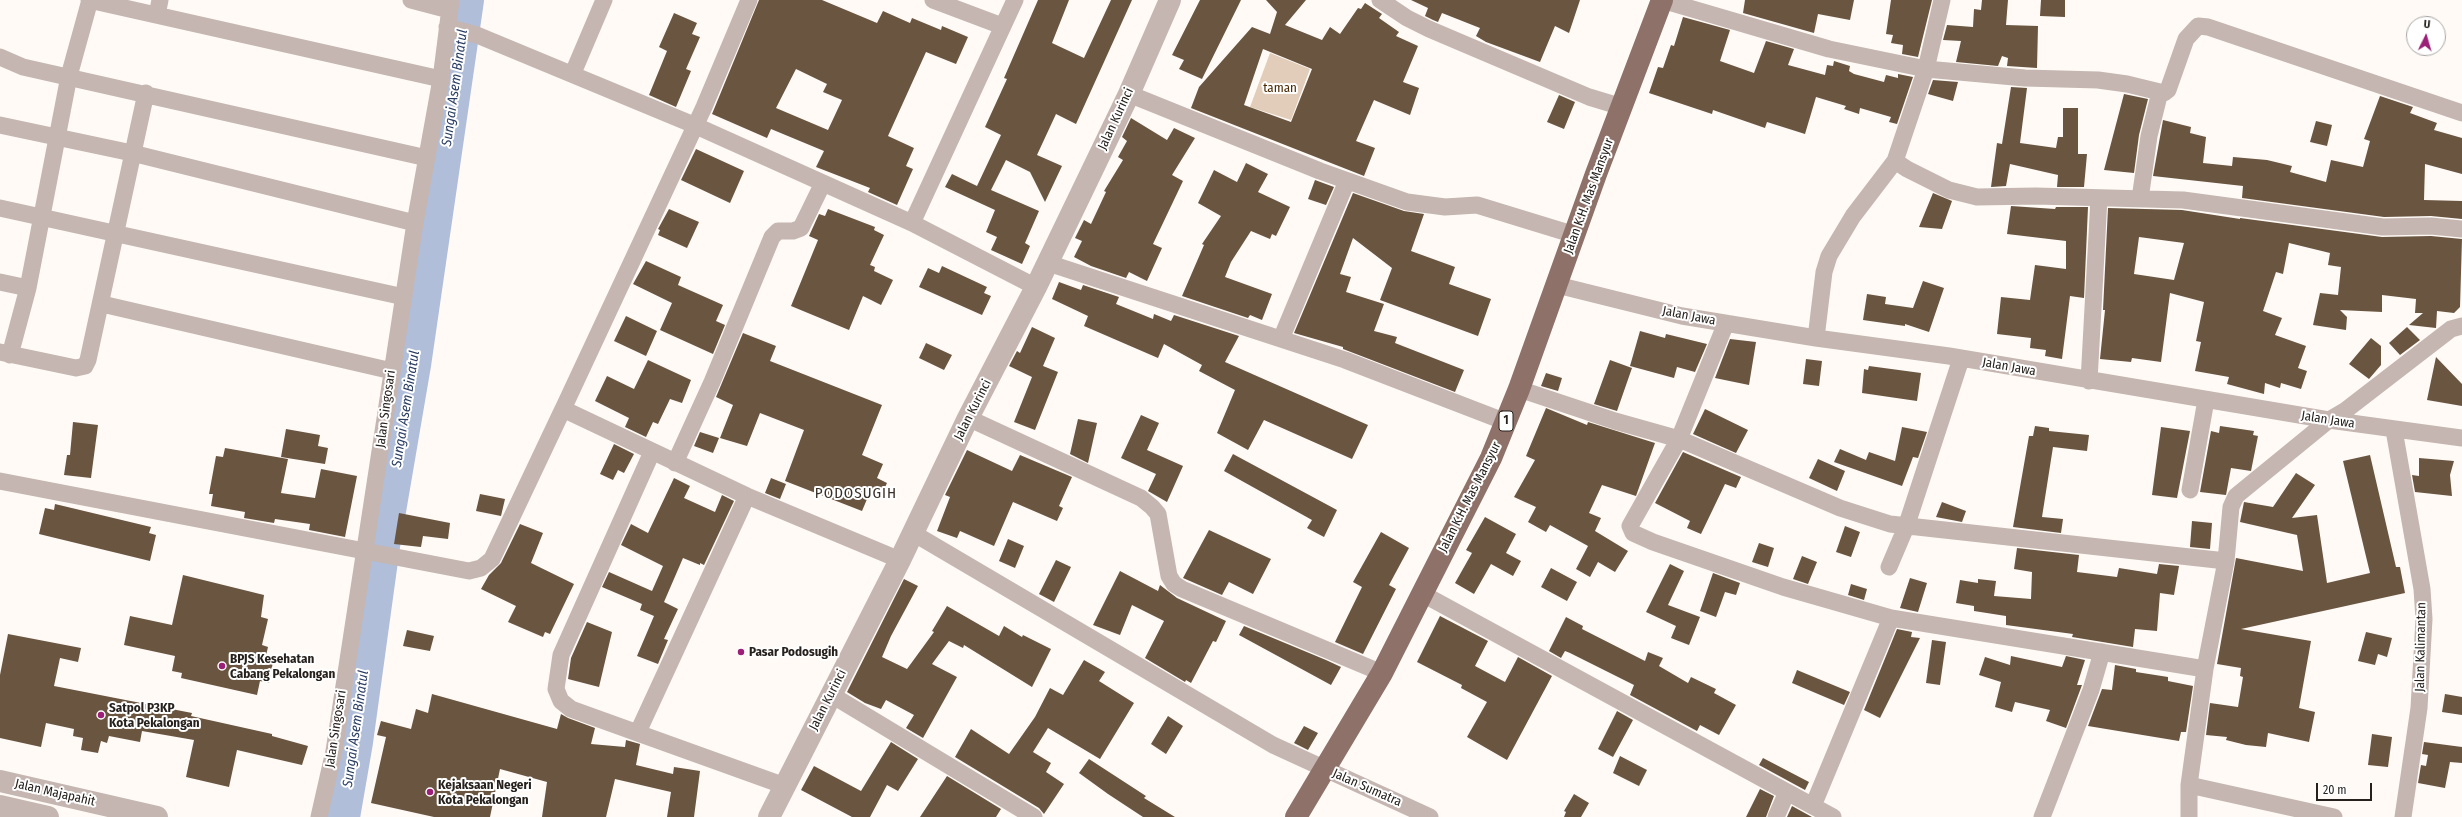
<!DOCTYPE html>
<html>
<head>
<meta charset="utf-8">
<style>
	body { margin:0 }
	#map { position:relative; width:2462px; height:817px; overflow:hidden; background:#fffaf5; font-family:"Fira Sans Condensed",sans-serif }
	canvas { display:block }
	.north { position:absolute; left:2406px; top:16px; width:40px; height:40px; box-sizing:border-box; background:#fff; border:1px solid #a8a6a5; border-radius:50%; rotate:5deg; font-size:11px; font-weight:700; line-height:16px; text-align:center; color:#26211d }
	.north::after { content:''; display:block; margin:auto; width:14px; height:18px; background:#9c2077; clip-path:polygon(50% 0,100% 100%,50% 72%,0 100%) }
	.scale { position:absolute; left:2316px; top:783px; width:56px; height:18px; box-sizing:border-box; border:2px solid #26211d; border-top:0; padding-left:5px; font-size:12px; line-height:14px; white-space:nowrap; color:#26211d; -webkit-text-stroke:3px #fff; paint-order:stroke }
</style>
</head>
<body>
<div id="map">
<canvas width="2462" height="817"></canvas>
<div class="north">U</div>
<div class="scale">20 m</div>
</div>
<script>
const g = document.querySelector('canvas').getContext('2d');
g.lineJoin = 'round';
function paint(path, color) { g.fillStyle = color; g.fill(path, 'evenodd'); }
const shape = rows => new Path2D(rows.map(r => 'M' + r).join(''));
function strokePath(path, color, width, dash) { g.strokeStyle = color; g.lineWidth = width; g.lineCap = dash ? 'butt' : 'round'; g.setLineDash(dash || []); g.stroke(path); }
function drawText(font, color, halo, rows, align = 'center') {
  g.font = font + ' "Fira Sans Condensed",sans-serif'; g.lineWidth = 4; g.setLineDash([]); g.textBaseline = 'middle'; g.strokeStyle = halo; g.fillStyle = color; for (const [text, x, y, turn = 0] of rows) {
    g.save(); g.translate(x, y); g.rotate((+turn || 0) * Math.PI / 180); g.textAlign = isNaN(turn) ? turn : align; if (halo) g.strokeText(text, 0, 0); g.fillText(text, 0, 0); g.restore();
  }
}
const green = shape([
	[1270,53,1310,69,1291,120,1250,107]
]);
const river = shape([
	[343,817,356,742,383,546,414,365,467,0]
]);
const building = shape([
	[759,0,822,0,877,23,883,11,910,23,912,18,941,30,942,26,968,37,956,64,926,52,888,136,914,148,906,166,913,169,897,205,868,192,870,188,816,167,824,151,771,129,767,138,712,114],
	[796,69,827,84,823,92,842,100,828,130,776,108],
	[1038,0,1069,0,1052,43,1084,58,1111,0,1132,0,1076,124,1056,114,1037,155,1062,166,1045,202,1030,172,1006,160,991,190,1039,211,1025,243,1030,246,1022,264,991,250,997,237,986,232,995,210,945,187,952,174,977,186,1001,135,985,127,1007,79,1004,78],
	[1200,0,1241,0,1202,79,1179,69,1184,60,1172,55],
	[1266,0,1306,0,1285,25,1322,40,1330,27,1340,34,1358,8,1361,9,1365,3,1382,14,1379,18,1399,32,1396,36,1418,46,1403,82,1419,88,1410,115,1374,100,1356,141,1375,148,1364,176,1191,108,1199,87,1252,27,1270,34,1277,12],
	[1263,49,1312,69,1291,122,1244,105],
	[1411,0,1580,0,1569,33,1555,26,1540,62,1486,42,1476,36,1480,28,1442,13,1438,22,1433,20,1425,16,1428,8],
	[1745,0,1854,0,1850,20,1818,14,1814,33,1743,13],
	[1891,0,1932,0,1918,57,1902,54,1903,45,1891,43,1893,35,1886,34],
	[1982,0,2008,0,2006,25,2038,26,2037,68,2007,66,2008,58,2002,56,1998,66,1956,62,1961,41,1943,40,1947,25,1973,27,1974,9,1981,10],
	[2041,0,2065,0,2065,17,2040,16],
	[674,13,697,23,692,34,700,37,686,69,691,71,676,107,649,95,667,51,659,47],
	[1683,17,1730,30,1720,61,1754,73,1766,41,1794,49,1788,65,1825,75,1827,65,1833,66,1834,61,1850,66,1849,71,1854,74,1884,82,1886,75,1898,78,1898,74,1913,77,1897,124,1889,122,1891,117,1860,108,1859,114,1844,109,1846,106,1816,97,1805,134,1767,122,1765,128,1713,110,1712,114,1649,93,1658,67,1663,68,1671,45,1674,46],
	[1933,80,1958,82,1953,101,1928,94],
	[2011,87,2027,88,2020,143,2056,148,2058,137,2063,137,2063,108,2078,108,2078,154,2087,154,2084,187,2057,187,2058,175,2010,164,2006,186,1991,187,1997,143,2002,144],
	[2124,94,2148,99,2139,135,2134,173,2104,170],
	[1559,95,1575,102,1564,129,1547,122],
	[2380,96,2413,107,2410,113,2437,123,2434,130,2462,138,2462,174,2425,164,2424,200,2462,201,2462,219,2431,216,2384,217,2242,198,2243,186,2153,176,2163,120,2191,127,2190,133,2206,137,2203,163,2232,166,2233,157,2267,160,2292,166,2290,172,2326,182,2331,160,2363,167,2370,141,2364,139],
	[1131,118,1167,140,1174,128,1195,138,1172,175,1183,181,1153,244,1162,248,1147,281,1129,272,1126,278,1091,266,1074,257,1082,241,1075,238,1084,220,1091,224,1106,192,1104,191,1123,160,1118,157,1127,141,1122,137],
	[2316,121,2332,125,2327,146,2310,142],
	[696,149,744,171,730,203,681,180],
	[1246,163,1268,174,1258,192,1290,207,1276,236,1272,234,1270,239,1251,231,1231,262,1225,277,1272,294,1262,320,1250,315,1248,318,1182,296,1204,245,1202,244,1221,216,1198,203,1214,170,1237,182],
	[1315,180,1334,187,1326,205,1308,199],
	[1353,193,1404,211,1424,214,1411,251,1455,267,1449,284,1491,299,1478,336,1380,300,1392,268,1353,238,1340,274,1351,277,1346,292,1384,304,1374,331,1397,337,1395,343,1464,370,1455,392,1343,349,1343,347,1294,333],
	[1933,193,1952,201,1942,229,1919,227],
	[2011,206,2055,209,2056,207,2088,207,2084,298,2070,296,2062,359,2045,356,2046,350,2030,348,2031,338,1997,334,2001,297,2030,300,2035,265,2066,269,2066,241,2007,234],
	[2108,208,2182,210,2240,219,2240,218,2382,237,2431,236,2462,239,2460,307,2454,313,2437,311,2436,328,2409,325,2423,313,2415,313,2416,299,2382,295,2382,312,2340,310,2347,317,2346,330,2313,325,2320,293,2338,295,2341,267,2328,265,2330,253,2289,243,2283,274,2276,272,2263,311,2282,318,2275,335,2306,346,2298,368,2307,371,2301,389,2281,383,2280,388,2265,383,2264,394,2227,384,2229,377,2195,371,2201,342,2196,341,2204,302,2170,293,2161,362,2132,358,2131,362,2100,359,2105,310,2103,310],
	[2139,237,2184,243,2174,280,2134,274],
	[669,209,699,222,687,248,658,235,660,230,658,229],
	[828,209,875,227,874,230,884,235,870,265,875,267,874,271,893,280,881,305,863,296,849,330,791,306,818,240,809,236,819,214,825,216],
	[646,261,681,277,678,285,723,305,716,321,725,325,713,354,660,330,672,303,633,284],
	[942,266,987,287,984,293,991,296,982,315,919,287,928,268,939,273],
	[1923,281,1944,288,1929,332,1905,324,1905,326,1863,320,1867,294,1886,297,1885,304,1913,308],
	[1059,282,1081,290,1083,285,1119,297,1116,304,1153,319,1154,314,1171,321,1174,315,1239,336,1225,362,1368,425,1352,459,1264,420,1248,450,1217,433,1235,390,1199,371,1202,365,1164,344,1158,358,1084,326,1088,316,1052,299],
	[626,316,657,331,646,356,614,341],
	[1032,327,1055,338,1043,366,1058,372,1035,430,1014,422,1032,377,1009,366,1017,351,1020,353],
	[2407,327,2420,340,2400,355,2389,343],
	[1640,331,1665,338,1666,334,1707,344,1695,372,1677,367,1674,378,1630,366],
	[743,333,776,346,770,361,882,405,862,455,883,464,877,478,887,483,881,496,870,492,862,511,785,481,804,430,760,413,747,446,720,438,733,405,716,397],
	[2371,338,2381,346,2381,365,2369,379,2349,364],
	[1730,339,1756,342,1749,385,1715,378],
	[926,343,952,355,944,370,919,358],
	[2436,357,2462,384,2462,406,2427,400],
	[1806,359,1822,361,1819,386,1803,384],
	[648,360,691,380,682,403,670,399,658,424,653,422,646,437,625,427,629,418,595,401,607,376,634,389],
	[1610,360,1632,368,1617,411,1594,404],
	[1869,366,1921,373,1917,401,1862,393,1864,369,1868,370],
	[1546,373,1562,378,1558,391,1541,386],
	[1546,408,1587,425,1588,422,1655,443,1636,496,1602,485,1589,513,1601,518,1595,531,1628,551,1615,572,1598,562,1590,577,1576,569,1588,546,1550,525,1546,532,1528,522,1536,507,1514,497,1535,460,1526,456],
	[1705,409,1748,430,1736,453,1693,434],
	[1141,415,1159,423,1147,450,1183,466,1167,502,1148,491,1156,474,1121,458],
	[1078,419,1097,423,1088,463,1070,454],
	[73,422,98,425,91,478,64,475,67,455,70,455],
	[2035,426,2049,428,2049,431,2089,435,2087,451,2053,447,2042,517,2063,519,2061,533,2013,527,2029,436,2033,436],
	[2220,426,2254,431,2253,435,2258,436,2251,471,2231,468,2226,495,2200,492,2211,431,2219,433],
	[1902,427,1927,432,1918,458,1913,457,1902,486,1834,462,1840,449,1866,460,1869,452,1895,461],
	[2161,427,2190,431,2177,498,2152,495],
	[286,429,320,435,318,446,328,448,325,464,281,457],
	[700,432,719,438,713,453,694,446],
	[614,444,634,454,624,473,618,470,613,480,600,474],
	[225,448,288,459,281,493,315,498,321,469,357,476,345,537,309,530,310,524,275,519,274,523,244,518,245,512,211,506,213,494,209,494,216,456,223,457],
	[967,450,1012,471,1020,455,1072,477,1059,506,1063,508,1057,521,1013,502,994,546,960,531,957,538,937,531,950,497,945,495],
	[1683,452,1741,477,1736,488,1725,484,1701,534,1687,528,1690,521,1655,503],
	[1233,454,1337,510,1324,537,1307,528,1312,520,1224,471],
	[2370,455,2396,567,2400,567,2405,593,2241,629,2311,641,2299,708,2315,712,2309,742,2268,733,2266,747,2246,745,2226,740,2227,737,2206,735,2210,703,2238,707,2243,677,2240,676,2241,668,2217,664,2236,558,2303,571,2297,535,2240,522,2244,502,2273,507,2296,473,2315,485,2292,518,2317,515,2327,583,2370,573,2343,461],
	[2419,458,2454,461,2450,475,2452,496,2415,492,2412,475,2419,476],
	[1818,459,1845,471,1837,491,1809,478],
	[674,478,690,486,684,498,715,512,722,495,734,501,704,565,700,563,700,565,683,558,664,602,678,609,664,639,668,640,658,664,637,656,654,616,640,610,642,604,602,587,609,572,652,591,663,566,621,545,631,524,648,533],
	[771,478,786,484,780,499,765,493],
	[480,494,505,499,501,516,476,511],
	[1942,502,1966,511,1962,522,1936,517],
	[55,504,151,527,149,533,156,535,150,561,39,534,45,508,54,510],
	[399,513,450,523,448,539,423,536,421,547,394,544],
	[1485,517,1516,534,1506,553,1521,561,1513,576,1491,564,1474,594,1455,583,1472,553,1466,550],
	[2192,521,2212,523,2210,549,2190,547],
	[520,524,543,533,531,563,574,584,550,634,545,632,543,637,508,622,516,606,481,589,489,575,501,563],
	[1845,526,1860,532,1851,557,1836,552],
	[1209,530,1271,559,1253,594,1229,582,1222,595,1183,578],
	[1381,532,1409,548,1389,585,1396,589,1363,654,1335,642,1362,587,1353,582],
	[1008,539,1024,546,1015,568,999,561],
	[1759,543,1774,548,1768,567,1752,562],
	[2017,548,2079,555,2077,572,2117,577,2119,568,2157,574,2159,564,2179,566,2174,595,2160,593,2157,631,2135,629,2133,647,2072,637,2073,634,2006,625,2006,616,1974,611,1974,606,1956,603,1960,580,1978,583,1978,579,1996,581,1994,596,2031,599,2032,572,2014,569],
	[1802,556,1817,562,1808,584,1793,579],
	[1056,560,1071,567,1054,602,1039,594],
	[1670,564,1684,571,1668,605,1700,617,1689,645,1671,638,1676,626,1646,612],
	[1551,568,1577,582,1567,601,1541,587],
	[1120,571,1158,591,1160,585,1177,598,1226,621,1216,642,1213,641,1191,683,1186,680,1185,682,1145,658,1164,621,1132,605,1120,635,1093,625],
	[1713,573,1740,583,1736,595,1725,592,1716,617,1700,611],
	[183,575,264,595,261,617,268,619,262,645,268,647,265,660,273,662,269,683,260,681,257,695,181,678,182,673,172,671,175,656,124,645,130,616,172,625],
	[1910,578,1927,583,1918,612,1900,608],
	[904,579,918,586,891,636,882,657,907,669,934,632,932,631,947,606,999,636,1004,626,1022,637,1023,635,1051,649,1032,687,964,645,963,648,949,641,932,664,957,677,923,738,906,728,914,715,886,700,881,709,865,703,847,692],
	[1851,584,1867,589,1864,600,1848,595],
	[1440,616,1488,641,1475,666,1505,682,1518,657,1552,676,1507,760,1467,737,1487,702,1461,688,1462,685,1417,662],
	[1566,617,1583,626,1582,629,1645,661,1648,652,1663,658,1659,666,1688,683,1691,677,1716,689,1714,693,1736,705,1719,735,1700,725,1697,731,1630,695,1634,685,1570,653,1565,651,1561,658,1549,651],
	[587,622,612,632,599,687,568,679,571,658],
	[1244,626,1326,660,1341,667,1331,685,1239,635],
	[1897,629,1912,632,1911,637,1920,638,1880,718,1864,710],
	[407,630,434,636,430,651,403,646],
	[2366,632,2392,638,2387,657,2378,654,2375,665,2358,661],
	[8,634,81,648,78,662,60,658,54,686,192,713,191,716,272,734,272,736,308,746,302,765,237,750,229,787,186,777,194,740,142,731,140,742,109,736,107,743,101,741,98,753,81,750,83,738,73,736,74,729,46,723,41,747,0,738,0,675],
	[1932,640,1946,642,1940,685,1926,683],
	[2011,656,2062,667,2066,656,2085,660,2077,685,2082,685,2066,728,2046,721,2050,710,2015,702,2012,712,1995,707,2001,682,1979,675,1985,657,2010,665],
	[1084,660,1105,672,1099,681,1134,703,1100,759,1048,728,1033,752,1051,763,1046,772,1064,784,1044,814,1039,808,955,757,971,729,1009,754,1035,717,1050,688,1063,695],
	[2115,665,2136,669,2136,672,2168,677,2168,681,2193,686,2186,732,2181,732,2179,741,2088,726,2102,689,2112,690],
	[1797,670,1850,692,1844,705,1792,683],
	[432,694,557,729,561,714,568,718,595,728,591,744,625,747,626,740,640,744,636,765,673,774,674,767,700,771,694,817,667,817,671,792,615,779,606,817,542,817,547,782,500,769,490,817,434,817,371,803,386,737,377,735,381,721,411,729,416,709,428,713],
	[2445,694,2462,697,2462,715,2442,712],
	[1617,711,1633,720,1613,757,1598,749],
	[1168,716,1183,726,1166,754,1151,744],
	[1304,726,1318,733,1308,750,1294,743],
	[2372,734,2392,737,2388,767,2368,765],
	[891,742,918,759,898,791,887,785,870,817,852,817,801,790,814,766,861,791],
	[2424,742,2462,747,2462,763,2450,762,2445,788,2418,783,2421,765,2426,766,2428,755,2422,754],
	[1620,756,1647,770,1639,786,1613,773],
	[1763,758,1809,782,1805,790,1759,765],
	[1089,759,1146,796,1144,798,1175,817,1143,817,1108,794,1079,773],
	[947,776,1001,809,996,817,920,817],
	[1760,789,1774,796,1766,817,1746,817],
	[1574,794,1589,803,1581,817,1564,817,1566,812,1564,811],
	[1792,806,1812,817,1787,817]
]);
const minor = shape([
	[89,0,441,79],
	[411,0,449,10],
	[933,0,1002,26],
	[1380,0,1407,18,1429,29,1589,97,1622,107],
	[1662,0,1829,49,1926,69,2025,78,2098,80,2127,84,2164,93,2168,90,2186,39,2198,26,2208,27,2462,113],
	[157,15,160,0],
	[447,27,477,35,694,125,912,223,1036,287],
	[0,57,23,67,427,158],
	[573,73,604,0],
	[1129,94,1320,171,1407,202,1445,207,1477,205,1575,235],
	[0,125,132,153,415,223],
	[1895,161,1926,69,1942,0],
	[2140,199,2149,136,2160,92],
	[0,208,404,297],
	[912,223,1015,0],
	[1048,263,1345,360,1506,422],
	[0,282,28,288,10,355],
	[1557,285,1682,316,1816,338,1949,356,2329,420,2462,438],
	[28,288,69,76,90,0],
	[102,304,392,371],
	[1726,323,1679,439,1630,526,1633,533,1653,542,1783,587,1891,618,2205,669],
	[1816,338,1824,272,1829,256,1853,216,1895,161,1907,169,1949,190,1977,197,2036,196,2183,200,2383,227,2431,226,2462,229],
	[1281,339,1347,181],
	[0,352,76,368,85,366,88,360,146,93],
	[2089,381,2099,198],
	[1519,389,1615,421,1679,439,1840,508,1890,524,2226,561],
	[563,409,704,107,749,0],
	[968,418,1141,498,1152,507,1158,514,1169,576,1174,584,1182,589,1382,673],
	[2394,430,2422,589,2424,619,2419,708,2403,817],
	[652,452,561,655,556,689,561,701,571,709,785,786],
	[675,463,712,382,772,237,778,231,793,231,801,228,823,183],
	[0,481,469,571,481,568,492,559,563,409,747,496,900,560],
	[2190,490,2206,400],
	[913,533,1273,745,1430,817],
	[1889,567,1906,527,1961,359],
	[1421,593,1833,817],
	[830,694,1034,817],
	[638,732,747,496],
	[2189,785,2334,817],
	[1813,806,1891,618],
	[319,817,334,751,415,223,441,79,451,0],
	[1776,817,1787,792],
	[2042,817,2091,690,2102,652],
	[2189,817,2189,785,2205,669,2226,561,2231,507,2236,496,2329,420,2346,410,2451,329,2462,326]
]);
const tertiary = shape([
	[0,781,157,817],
	[0,806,48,817],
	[769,817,900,560,968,418,1036,287,1129,94,1170,0]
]);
const trunk = shape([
	[1296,817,1382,673,1491,458,1519,389,1596,174,1662,0]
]);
const markers = [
	[741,652,4,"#9c2077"],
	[222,666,4,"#9c2077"],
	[101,715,4,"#9c2077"],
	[430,792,4,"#9c2077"]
];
const shields = [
	[1506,421,14]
];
const shieldNames = [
	["1",1506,421]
];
const parkNames = [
	["taman",1280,88]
];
const streetNames = [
	["Jalan Kurinci",1116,119,-65],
	["Jalan K.H. Mas Mansyur",1589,196,-70],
	["Jalan Jawa",1689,316,11],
	["Jalan Jawa",2009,367,10],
	["Jalan Singosari",386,409,-82],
	["Jalan Kurinci",973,410,-63],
	["Jalan Jawa",2328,420,9],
	["Jalan K.H. Mas Mansyur",1470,497,-63],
	["Jalan Kalimantan",2421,647,-89],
	["Jalan Kurinci",828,700,-63],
	["Jalan Singosari",336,729,-81],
	["Jalan Sumatra",1367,788,24],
	["Jalan Majapahit",55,793,13]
];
const poiNames = [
	["Pasar Podosugih",749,652],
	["BPJS Kesehatan",230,659],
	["Cabang Pekalongan",230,674],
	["Satpol P3KP",109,708],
	["Kota Pekalongan",109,723],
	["Kejaksaan Negeri",438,785],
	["Kota Pekalongan",438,800]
];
const waterNames = [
	["Sungai Asem Binatul",455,88,-82],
	["Sungai Asem Binatul",406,409,-81],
	["Sungai Asem Binatul",356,729,-82]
];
const quarterNames = [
	["PODOSUGIH",856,494]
];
paint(green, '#e2cdba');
strokePath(river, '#b0bed9', 34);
paint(building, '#6a5541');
strokePath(minor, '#c5b6b1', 17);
strokePath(tertiary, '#c5b6b1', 22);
strokePath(trunk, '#8e7269', 22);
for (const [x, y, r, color] of markers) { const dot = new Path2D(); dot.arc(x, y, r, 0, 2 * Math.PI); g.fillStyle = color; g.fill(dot); strokePath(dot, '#fff', 1.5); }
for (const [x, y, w] of shields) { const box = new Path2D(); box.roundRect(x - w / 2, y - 10, w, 20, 3); g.fillStyle = '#fff'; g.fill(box); strokePath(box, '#26211d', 1); }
drawText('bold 12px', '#26211d', null, shieldNames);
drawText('13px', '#472600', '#fff', parkNames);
drawText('13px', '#26211d', '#fff', streetNames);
drawText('bold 13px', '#26211d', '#fff', poiNames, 'left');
drawText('italic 14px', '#293c62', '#fff', waterNames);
g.letterSpacing = '1px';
drawText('15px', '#393027', '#fff', quarterNames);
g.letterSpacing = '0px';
</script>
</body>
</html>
